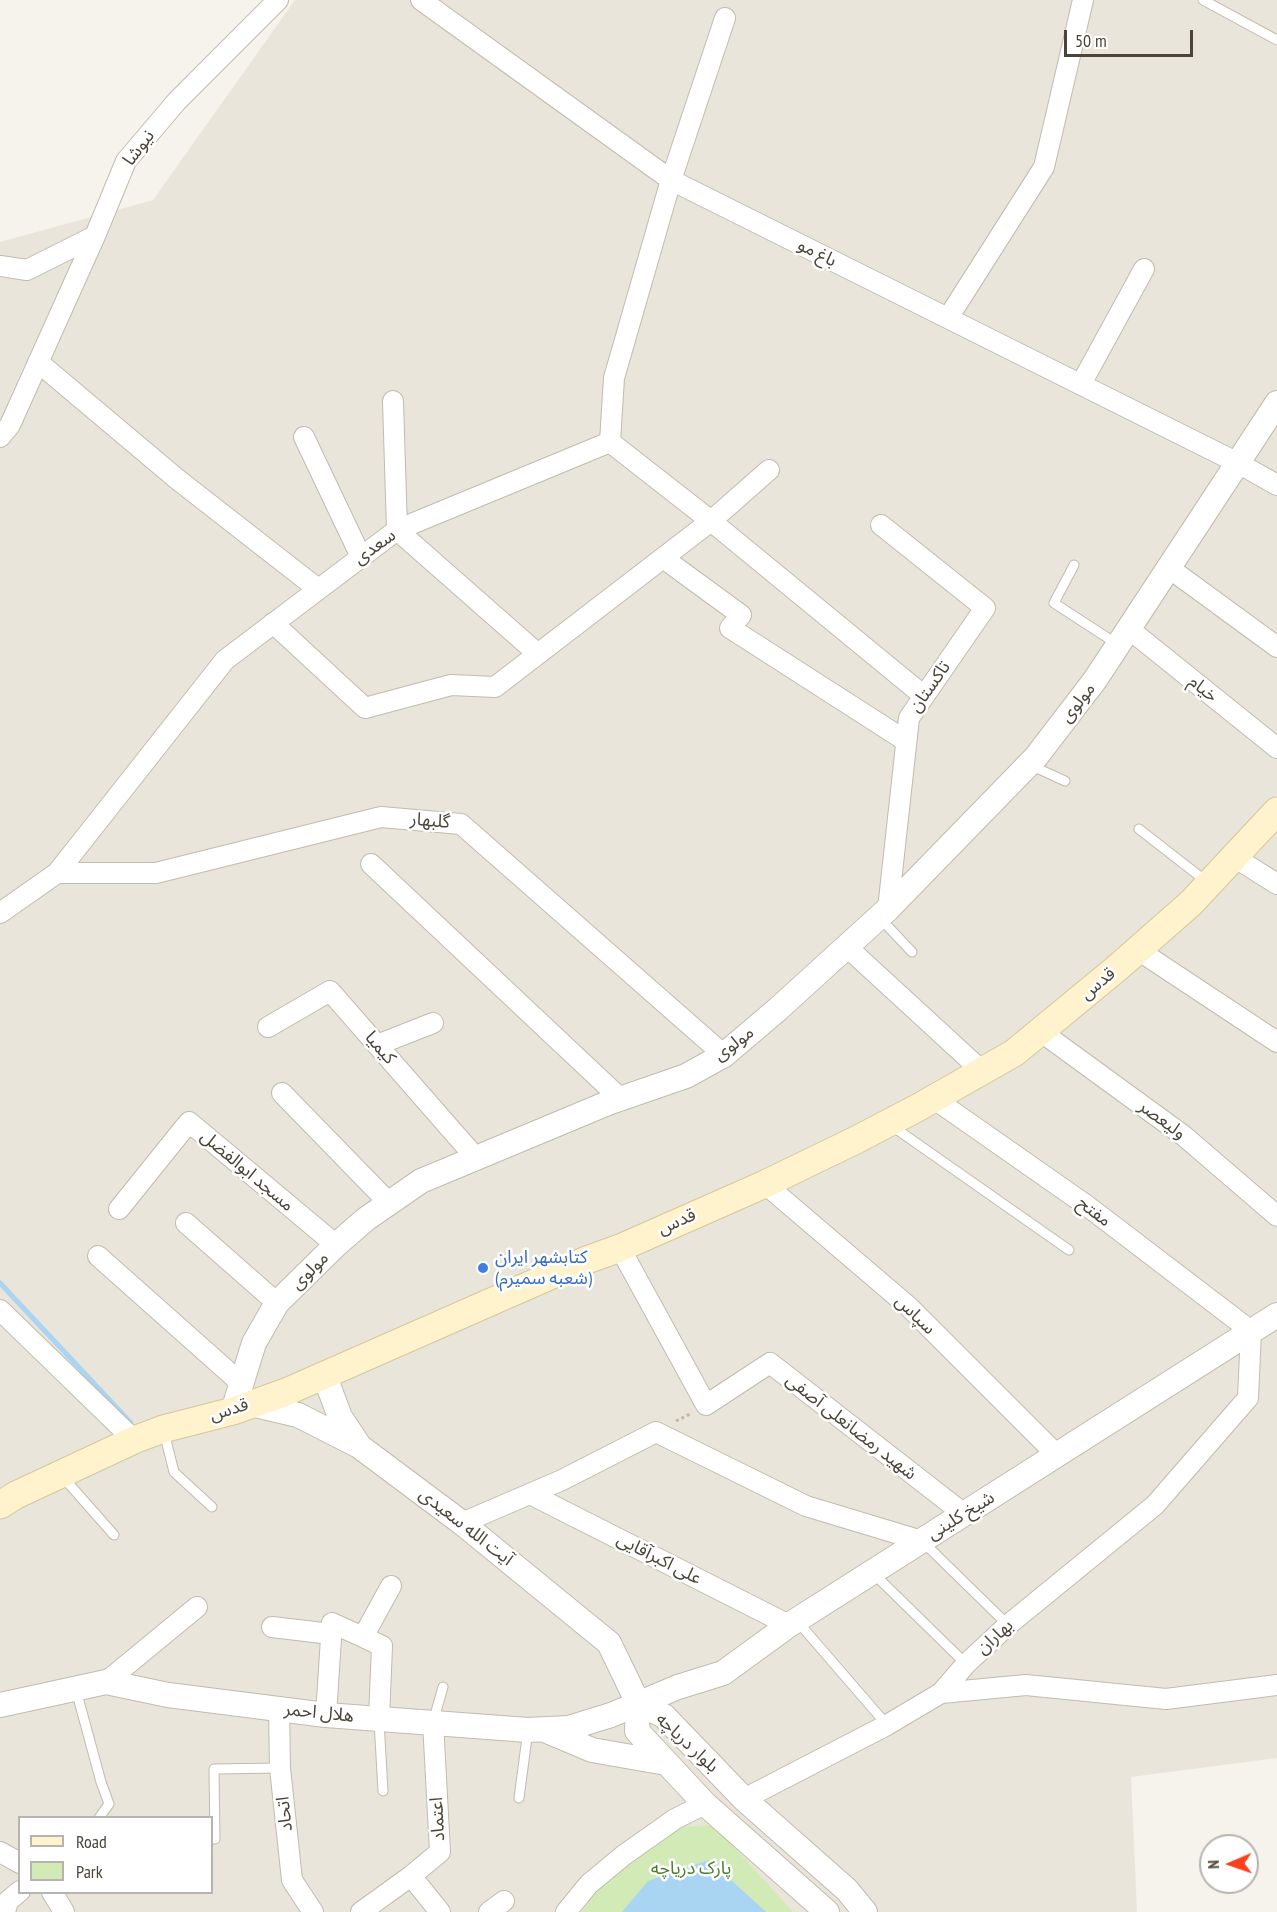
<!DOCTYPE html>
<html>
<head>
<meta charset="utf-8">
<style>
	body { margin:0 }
	#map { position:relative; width:1277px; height:1912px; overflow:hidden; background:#f6f3ec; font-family:"PT Sans Narrow",sans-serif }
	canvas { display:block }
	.legend { position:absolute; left:18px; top:1816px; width:195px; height:78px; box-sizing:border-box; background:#fff; border:2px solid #b7b4b0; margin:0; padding:8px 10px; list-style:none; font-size:18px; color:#4b4439 }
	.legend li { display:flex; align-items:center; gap:12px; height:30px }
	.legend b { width:30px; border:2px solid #b7b4b0 }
	.north { position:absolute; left:1199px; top:1834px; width:60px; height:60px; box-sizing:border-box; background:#fff; border:2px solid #b7b4b0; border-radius:50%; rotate:268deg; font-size:16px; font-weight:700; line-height:24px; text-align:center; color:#4b4439 }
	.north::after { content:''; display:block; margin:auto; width:21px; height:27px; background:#fc3f1d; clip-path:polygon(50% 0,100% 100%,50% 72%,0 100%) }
	.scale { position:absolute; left:1064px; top:30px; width:129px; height:27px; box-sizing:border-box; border:3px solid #4b4439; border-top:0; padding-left:8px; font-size:18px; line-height:21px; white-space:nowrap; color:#4b4439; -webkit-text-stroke:4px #fff; paint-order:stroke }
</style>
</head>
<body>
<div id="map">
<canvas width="1277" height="1912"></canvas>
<ul class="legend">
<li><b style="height:8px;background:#fff3cd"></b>Road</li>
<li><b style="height:16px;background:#d2eab5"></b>Park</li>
</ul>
<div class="north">N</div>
<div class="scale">50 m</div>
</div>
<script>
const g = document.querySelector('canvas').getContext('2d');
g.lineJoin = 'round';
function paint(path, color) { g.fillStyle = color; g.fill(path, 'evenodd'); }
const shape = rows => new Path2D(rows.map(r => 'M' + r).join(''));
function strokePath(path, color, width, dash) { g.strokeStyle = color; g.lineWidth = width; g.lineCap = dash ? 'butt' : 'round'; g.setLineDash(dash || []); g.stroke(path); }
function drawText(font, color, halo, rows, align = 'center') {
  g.font = font + ' "PT Sans Narrow","Noto Sans Arabic",sans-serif'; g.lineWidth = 5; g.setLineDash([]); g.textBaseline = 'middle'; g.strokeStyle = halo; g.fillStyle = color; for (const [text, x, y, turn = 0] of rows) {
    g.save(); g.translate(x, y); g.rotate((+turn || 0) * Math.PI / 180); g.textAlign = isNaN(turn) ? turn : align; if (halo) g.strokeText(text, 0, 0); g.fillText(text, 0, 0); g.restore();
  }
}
const residential = shape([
	[295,0,1277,0,1277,1758,1131,1777,1137,1912,0,1912,0,242,153,200],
	[20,1818,212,1818,212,1892,20,1892]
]);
const green = shape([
	[714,1825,793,1912,582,1912,604,1881,675,1827]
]);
const water = shape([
	[709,1860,766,1912,622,1912,648,1881]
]);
const stream = shape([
	[0,1283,131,1423]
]);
const path = shape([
	[676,1421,692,1413]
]);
const service = shape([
	[1203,0,1277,40],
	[1074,565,1054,603,1117,644],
	[1030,765,1065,781],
	[1139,829,1207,882],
	[879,917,912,952],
	[892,1126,1069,1250],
	[164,1432,174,1472,212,1507],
	[62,1476,114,1535],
	[922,1541,1008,1625],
	[873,1573,966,1664],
	[798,1622,887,1725],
	[76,1690,101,1782,109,1804,99,1818],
	[379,1721,383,1791],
	[433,1722,443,1687],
	[519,1798,528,1730],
	[215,1839,214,1769,280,1768]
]);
const minor = shape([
	[421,0,671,180,1238,463,1277,485],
	[0,266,27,270,95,236,126,161,177,101,278,0],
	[948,318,1044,167,1083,0],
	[38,362,177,479,318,589],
	[1081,384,1144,269],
	[393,401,397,530,538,654],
	[0,437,10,425,95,236],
	[304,437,361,557],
	[610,442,711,521,924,696],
	[881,525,985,608,909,718,888,909],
	[663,558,741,615,730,628,906,741],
	[1169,568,1277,647],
	[273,623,365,708,451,685,495,687,711,521,769,470],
	[1129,629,1277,748],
	[1234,857,1277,884],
	[371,864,621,1099],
	[57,873,156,873,381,817,461,824,724,1055],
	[0,913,57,873,225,660,397,530,610,442,614,378,671,180,725,18],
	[847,947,982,1071],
	[1138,950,1277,1042],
	[268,1027,330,991,476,1158],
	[1040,1031,1184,1136,1277,1216],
	[377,1045,433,1023],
	[282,1093,389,1203],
	[765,1184,908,1306,1057,1455],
	[119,1209,189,1122,336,1245],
	[186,1223,277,1303],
	[620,1248,706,1405,770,1363,964,1514],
	[98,1256,242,1384],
	[0,1310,134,1440],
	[530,1494,789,1625],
	[462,1523,562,1480,656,1432,806,1506,922,1541],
	[272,1627,331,1634],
	[363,1637,382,1646,379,1719],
	[106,1682,197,1607],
	[941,1693,1026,1685,1166,1699,1277,1685],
	[279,1709,280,1768,292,1880,313,1912],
	[326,1715,332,1623,363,1637,391,1586],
	[744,1799,887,1725,941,1693,966,1664,1008,1625,1155,1505,1248,1398,1251,1331,1086,1205,933,1098],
	[0,1852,20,1863],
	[411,1876,440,1912],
	[52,1892,64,1912],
	[5,1912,8,1901,20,1891],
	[361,1912,411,1876,440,1852,433,1722],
	[489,1912,504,1901],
	[566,1912,589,1884,624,1855,675,1819,705,1804]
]);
const tertiary = shape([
	[324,1374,340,1417,358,1444],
	[251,1404,298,1415,359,1446,462,1523,609,1643,638,1703,637,1731,705,1804,827,1912],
	[233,1411,254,1343,277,1303,336,1245,366,1219,421,1181,608,1103,686,1076,724,1055,778,1009,888,909,1036,757,1095,680,1277,403],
	[638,1703,664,1716,744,1799,847,1890,865,1912],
	[0,1705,106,1682,168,1695,326,1715,528,1730,569,1728,611,1715,678,1687,723,1673,789,1625,1277,1315],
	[547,1731,592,1750,666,1763]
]);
const secondary = shape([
	[0,1505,16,1495,134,1440,163,1429,233,1411,286,1392,584,1261,620,1248,765,1184,856,1140,919,1107,1014,1053,1116,969,1191,903,1277,811]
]);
const markers = [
	[483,1268,6,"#3f7fe0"]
];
const streetNames = [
	["نیوشا",139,148,-53],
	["باغ مو",817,253,27],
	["سعدی",375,547,-36],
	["تاکستان",930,687,-55],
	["خیام",1203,689,38],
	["مولوی",1078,703,-52],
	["گلبهار",430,821,5],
	["قدس",1098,984,-40],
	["مولوی",734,1044,-37],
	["کیمیا",380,1048,49],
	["ولیعصر",1162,1120,36],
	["مسجد ابوالفضل",247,1171,40],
	["مفتح",1094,1212,37],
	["قدس",677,1222,-24],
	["مولوی",310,1271,-45],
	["سپاس",915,1315,44],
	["قدس",229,1410,-17],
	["شهید رمضانعلی آصفی",851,1427,38],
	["شیخ کلینی",961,1516,-32],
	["آیت الله سعیدی",466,1527,38],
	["علی اکبرآقایی",659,1559,27],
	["بهاران",995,1637,-42],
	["هلال احمر",319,1713,6],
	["بلوار دریاچه",687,1743,43],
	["اتحاد",285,1814,-96],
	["اعتماد",438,1819,-93]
];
const shopNames = [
	["کتابشهر ایران",495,1258],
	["(شعبه سمیرم)",495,1279]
];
const parkNames = [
	["پارک دریاچه",691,1869]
];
paint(residential, '#eae5da');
paint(green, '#d2eab5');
paint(water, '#a9d4f2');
strokePath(stream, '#a9d4f2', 5);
strokePath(service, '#c2bbae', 11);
strokePath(minor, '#c2bbae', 22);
strokePath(tertiary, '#c2bbae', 26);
strokePath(secondary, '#d6c79b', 29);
strokePath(path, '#c4b79f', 3, [3, 3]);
strokePath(service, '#fff', 9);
strokePath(minor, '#fff', 20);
strokePath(tertiary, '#fff', 24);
strokePath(secondary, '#fff3cd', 27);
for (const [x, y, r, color] of markers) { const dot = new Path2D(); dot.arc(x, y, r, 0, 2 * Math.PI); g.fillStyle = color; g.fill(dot); strokePath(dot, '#fff', 2); }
drawText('18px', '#4b4439', '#fff', streetNames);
drawText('18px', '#366cbe', '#fff', shopNames, 'left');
drawText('18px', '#4a7f2a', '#fff', parkNames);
</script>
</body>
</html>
